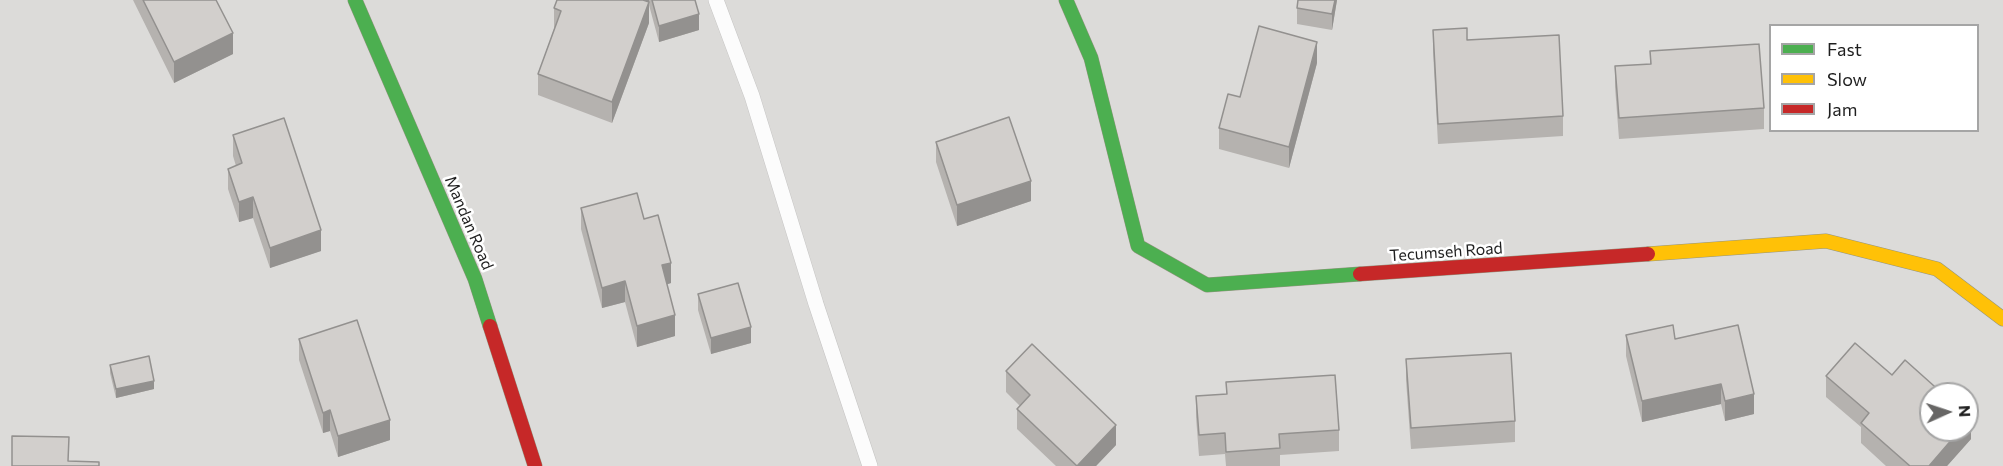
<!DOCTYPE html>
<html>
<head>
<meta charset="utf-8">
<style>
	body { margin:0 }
	#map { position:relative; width:2003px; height:466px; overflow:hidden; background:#edebe8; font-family:Commissioner,sans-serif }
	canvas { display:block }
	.legend { position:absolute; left:1769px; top:24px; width:210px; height:108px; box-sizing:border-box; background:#fff; border:2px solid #a5a5a5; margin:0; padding:8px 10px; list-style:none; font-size:18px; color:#1f1f1f }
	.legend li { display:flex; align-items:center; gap:12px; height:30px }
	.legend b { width:30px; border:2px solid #a5a5a5 }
	.north { position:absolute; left:1919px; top:382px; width:60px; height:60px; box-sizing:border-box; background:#fff; border:2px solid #a5a5a5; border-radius:50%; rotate:87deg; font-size:16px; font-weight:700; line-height:24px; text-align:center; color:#1f1f1f }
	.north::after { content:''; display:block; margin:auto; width:21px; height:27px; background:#676665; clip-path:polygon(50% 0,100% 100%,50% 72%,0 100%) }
</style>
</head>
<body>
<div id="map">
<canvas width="2003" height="466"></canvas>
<ul class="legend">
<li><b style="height:8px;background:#4caf50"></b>Fast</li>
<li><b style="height:8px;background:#ffc107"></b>Slow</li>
<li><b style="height:8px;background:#c62828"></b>Jam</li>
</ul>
<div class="north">N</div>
</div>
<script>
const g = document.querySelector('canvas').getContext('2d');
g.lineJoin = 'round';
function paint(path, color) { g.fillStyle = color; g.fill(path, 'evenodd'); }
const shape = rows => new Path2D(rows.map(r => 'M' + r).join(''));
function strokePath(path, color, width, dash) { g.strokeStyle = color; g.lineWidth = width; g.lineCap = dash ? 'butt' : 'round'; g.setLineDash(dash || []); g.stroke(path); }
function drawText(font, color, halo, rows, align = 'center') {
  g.font = font + ' Commissioner,sans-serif'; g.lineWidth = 5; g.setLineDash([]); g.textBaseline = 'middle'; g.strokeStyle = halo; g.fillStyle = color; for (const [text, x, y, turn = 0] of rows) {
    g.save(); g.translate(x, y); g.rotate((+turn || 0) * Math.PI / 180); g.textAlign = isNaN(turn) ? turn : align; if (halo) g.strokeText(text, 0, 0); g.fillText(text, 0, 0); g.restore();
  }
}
const residential = shape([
	[0,0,2003,0,2003,466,0,466],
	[1770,26,1978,26,1978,130,1770,130],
	[1931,394,1967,394,1967,430,1931,430]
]);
const lane = shape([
	[716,0,752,96,816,304,870,466]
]);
const fast = shape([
	[355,0,475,279,490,326],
	[1066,0,1091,58,1138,246,1207,285,1360,274]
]);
const slow = shape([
	[1648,254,1826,241,1937,269,2003,319]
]);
const jam = shape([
	[1360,274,1648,254],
	[490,326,535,466]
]);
const wall = shape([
	[133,0,216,0,233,54,174,83],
	[557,0,695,0,699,30,659,42,649,5,649,23,612,123,538,95,538,74,554,29,554,8],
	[1337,0,1332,30,1297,24,1297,8],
	[1433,30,1467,40,1563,116,1563,136,1438,144,1433,51],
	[1650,51,1764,108,1764,129,1619,139,1615,87,1615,66,1650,64],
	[1317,63,1289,168,1219,149,1219,128,1240,97],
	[233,135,321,251,270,268,253,218,239,222,228,189,228,169,236,166,233,156],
	[936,142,1031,201,957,226,936,162],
	[581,208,644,219,671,283,667,284,675,336,637,347,625,302,602,308,581,229],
	[698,294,751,343,711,354,698,310],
	[1626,335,1675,339,1754,414,1725,421,1721,404,1642,422,1626,356],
	[299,339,390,440,338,457,330,431,323,433,299,360],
	[1406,359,1515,421,1515,442,1411,449,1406,380],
	[110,365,154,389,116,398,110,373],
	[1006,371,1116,445,1096,466,1056,466,1017,429,1017,409,1020,406,1006,392],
	[1892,375,1971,439,1947,466,1886,466,1861,443,1861,427,1826,397,1826,376],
	[1226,382,1339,430,1339,451,1280,455,1280,466,1226,466,1225,454,1199,456,1196,417,1196,396,1226,394]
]);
const shadedWall = shape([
	[625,0,649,0,649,23,612,123,612,102],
	[1335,0,1337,0,1332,30,1332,14],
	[699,14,699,30,659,42,659,26],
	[233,33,233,54,174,83,174,62],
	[1317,42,1317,63,1289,168,1289,147],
	[1031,181,1031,201,957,226,957,205],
	[253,197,253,218,239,222,239,202],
	[321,230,321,251,270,268,270,248],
	[671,263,671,283,662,286,662,265],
	[625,281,625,302,602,308,602,288],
	[675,315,675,336,637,347,637,326],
	[751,327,751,343,711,354,711,338],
	[154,381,154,389,116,398,116,389],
	[1721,384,1721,404,1642,422,1642,401],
	[1754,394,1754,414,1725,421,1725,401],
	[330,410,330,431,323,433,323,413],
	[1971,418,1971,439,1947,466,1929,466,1960,430,1967,430,1967,422],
	[390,420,390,440,338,457,338,436],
	[1116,425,1116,445,1096,466,1077,466]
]);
const building = shape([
	[143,0,216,0,233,33,174,62,143,0],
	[557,0,643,0,649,2,612,102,538,74,561,11,554,8,557,0],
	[652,0,695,0,699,14,659,26,652,0],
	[1298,0,1335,0,1332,14,1297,8,1298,0],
	[1259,26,1317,42,1289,147,1219,128,1228,94,1240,97,1259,26],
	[1467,28,1467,40,1559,35,1563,116,1438,124,1433,30,1467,28],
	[1759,44,1764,108,1619,118,1615,66,1651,64,1650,51,1759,44],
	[1009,117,1031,181,957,205,936,142,1009,117],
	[284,118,321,230,270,248,253,197,239,202,228,169,242,163,233,135,284,118],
	[637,193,644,219,658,215,671,263,662,265,675,315,637,326,625,281,602,288,581,208,637,193],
	[738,283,751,327,711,338,698,294,738,283],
	[357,320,390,420,338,436,330,410,323,413,299,339,357,320],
	[1673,325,1675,339,1738,325,1754,394,1725,401,1721,384,1642,401,1626,335,1673,325],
	[1855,343,1892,375,1905,360,1943,394,1931,394,1931,430,1960,430,1929,466,1910,466,1861,423,1869,413,1826,376,1855,343],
	[1032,344,1116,425,1077,466,1017,409,1030,395,1006,371,1032,344],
	[1511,353,1515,421,1411,428,1406,359,1511,353],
	[149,356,154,381,116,389,110,365,149,356],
	[1335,375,1339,430,1279,434,1280,448,1226,452,1225,433,1199,435,1196,396,1227,394,1226,382,1335,375],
	[1967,415,1971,418,1967,422,1967,415],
	[12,436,69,437,68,461,99,462,99,466,12,466,12,436]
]);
const streetNames = [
	["Mandan Road",469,223,67],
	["Tecumseh Road",1446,252,-4]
];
paint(residential, '#dcdbd9');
strokePath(lane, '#c4c3c2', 16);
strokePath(fast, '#949581', 15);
strokePath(slow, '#949581', 15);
strokePath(jam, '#949581', 15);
strokePath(lane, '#fcfcfc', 15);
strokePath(fast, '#4caf50', 14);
strokePath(slow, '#ffc107', 14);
strokePath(jam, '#c62828', 14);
paint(wall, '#b5b2af');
paint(shadedWall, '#93918f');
paint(building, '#d2cfcc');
strokePath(building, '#93918f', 1.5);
drawText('16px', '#1f1f1f', '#fff', streetNames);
</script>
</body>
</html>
